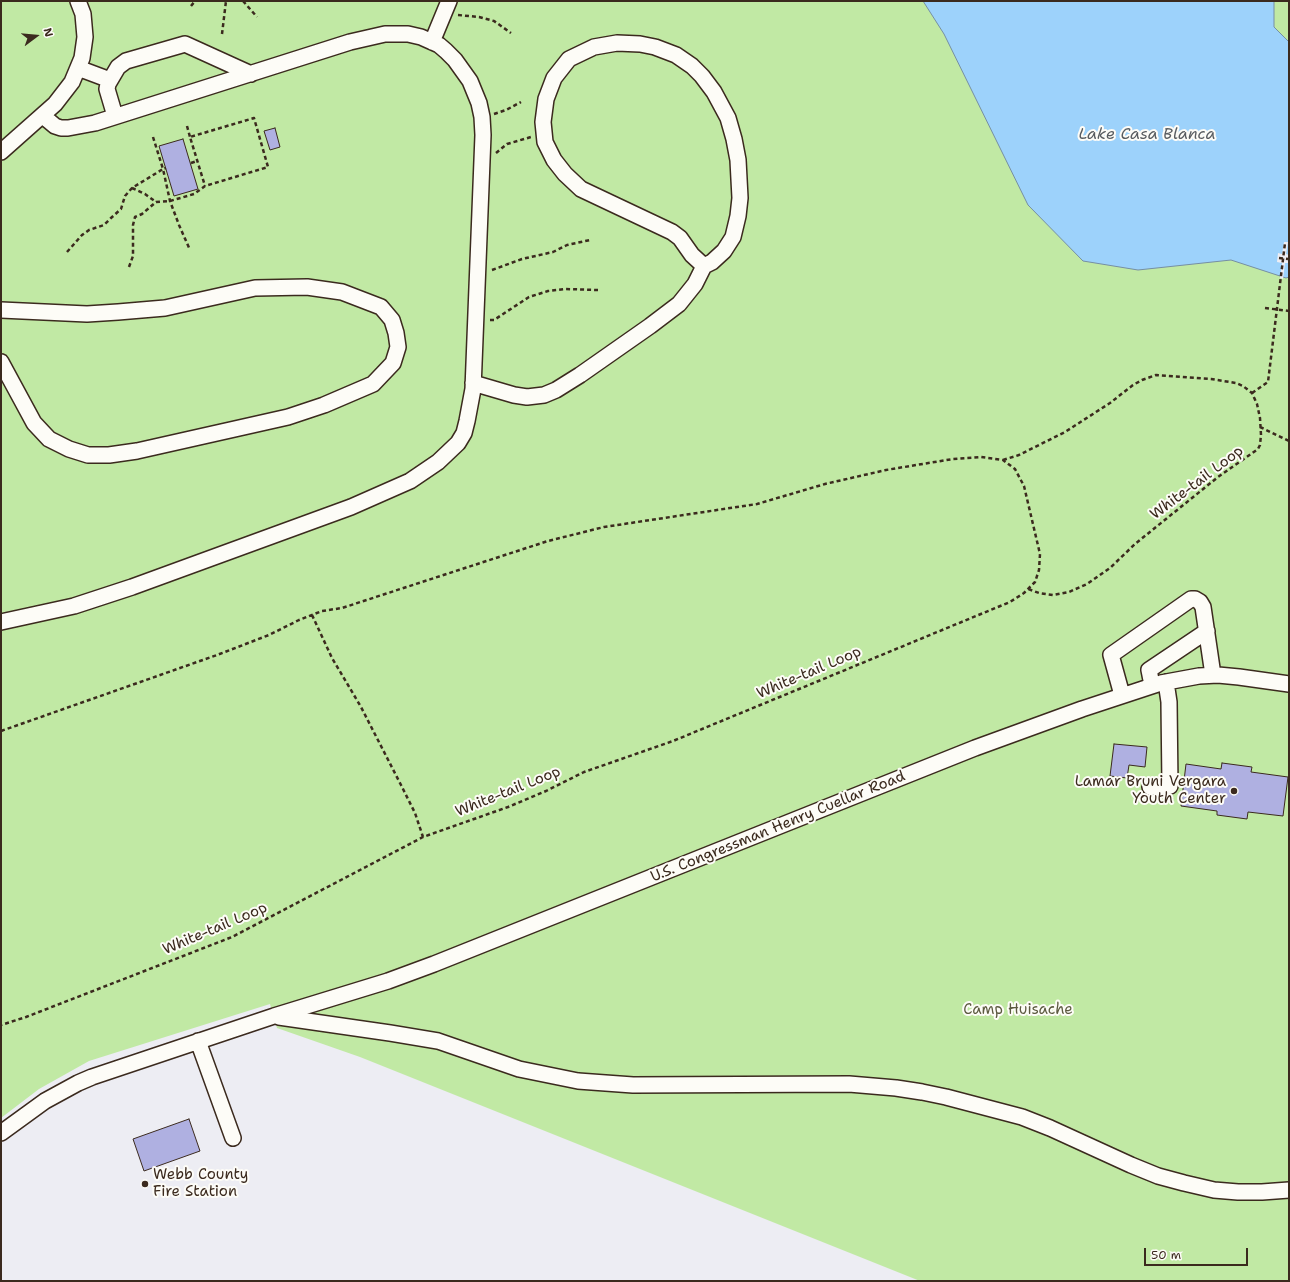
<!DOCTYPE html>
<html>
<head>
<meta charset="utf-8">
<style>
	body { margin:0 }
	#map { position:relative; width:1290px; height:1282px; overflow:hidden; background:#ededf3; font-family:"Shantell Sans",sans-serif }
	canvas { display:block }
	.frame { position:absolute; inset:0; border:2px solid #3b2a1e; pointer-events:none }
	.north { position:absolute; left:16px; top:16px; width:40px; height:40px; -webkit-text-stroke:3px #fdfcf7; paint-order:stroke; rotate:74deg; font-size:11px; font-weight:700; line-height:16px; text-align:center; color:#3b2a1e }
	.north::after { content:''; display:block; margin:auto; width:14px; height:18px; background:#3b2a1e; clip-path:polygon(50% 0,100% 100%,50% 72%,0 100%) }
	.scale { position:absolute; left:1144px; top:1248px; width:104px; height:18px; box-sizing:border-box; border:2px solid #3b2a1e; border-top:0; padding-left:5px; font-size:12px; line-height:14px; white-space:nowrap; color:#3b2a1e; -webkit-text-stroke:3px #fdfcf7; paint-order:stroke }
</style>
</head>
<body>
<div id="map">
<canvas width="1290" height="1282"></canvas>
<div class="frame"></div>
<div class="north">N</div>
<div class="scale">50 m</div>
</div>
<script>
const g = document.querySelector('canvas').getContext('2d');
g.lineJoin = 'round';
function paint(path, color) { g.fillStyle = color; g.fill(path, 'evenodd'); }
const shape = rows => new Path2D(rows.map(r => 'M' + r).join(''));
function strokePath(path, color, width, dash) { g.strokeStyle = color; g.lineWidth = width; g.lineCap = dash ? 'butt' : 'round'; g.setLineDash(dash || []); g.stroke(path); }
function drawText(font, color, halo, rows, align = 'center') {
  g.font = font + ' "Shantell Sans",sans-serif'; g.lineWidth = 4; g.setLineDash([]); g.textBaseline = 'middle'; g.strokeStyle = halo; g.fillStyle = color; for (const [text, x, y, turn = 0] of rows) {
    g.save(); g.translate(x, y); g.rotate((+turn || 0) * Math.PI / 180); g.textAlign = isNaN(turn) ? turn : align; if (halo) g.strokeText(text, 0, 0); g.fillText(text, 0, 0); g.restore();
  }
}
const green = shape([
	[1,1,1289,1,1289,1281,920,1281,360,1057,277,1028,270,1004,89,1061,39,1089,1,1118]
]);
const water = shape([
	[923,1,1274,1,1274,27,1289,42,1289,277,1286,278,1231,260,1138,270,1083,261,1028,205,944,34,923,1]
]);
const pier = shape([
	[1284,242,1288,242,1286,254,1289,255,1289,263,1285,263,1283,279,1280,278,1282,263,1277,262,1278,253,1282,254]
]);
const building = shape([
	[275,128,280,147,270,150,264,131,275,128],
	[183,139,198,189,174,196,159,146,183,139],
	[1114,744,1147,747,1145,767,1129,765,1127,778,1110,776,1114,744],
	[1222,763,1252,767,1251,772,1288,777,1283,816,1248,812,1247,819,1217,815,1217,811,1181,806,1186,764,1221,769,1222,763],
	[189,1119,200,1151,144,1171,133,1139,189,1119]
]);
const path = shape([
	[243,1,257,17],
	[191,6,195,1],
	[458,15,479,17,494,21,511,33],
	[222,34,226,1],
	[494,114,506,110,521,102],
	[187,126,190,137],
	[153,137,163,169,166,168],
	[496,153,507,144,531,137],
	[191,163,197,161],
	[132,188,145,194,156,202],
	[67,252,82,235,89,230,104,225,111,218,121,209,125,196,132,188,163,169,170,201,179,225,190,250],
	[1279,258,1288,259],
	[129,267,133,256,133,225,135,217,142,214,156,202,170,201,194,194,205,186,268,167,254,118,190,137,205,186],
	[492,270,522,259,553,252,567,245,590,240],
	[1265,308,1289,311],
	[490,320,494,320,529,297,548,291,566,289,598,290],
	[1252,393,1268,382,1285,243],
	[1260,427,1289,441],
	[1003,460,1019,455,1065,432,1110,403,1133,385,1142,380,1156,375,1211,379,1236,383,1243,386,1252,393,1257,404,1260,418,1261,435,1260,445,1258,449,1218,477,1135,544,1110,568,1087,584,1069,592,1053,595,1039,593,1028,589],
	[312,615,332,658,361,707,401,785,415,813,423,837],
	[1,731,217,655,269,635,299,620,322,611,342,608,548,541,604,527,757,504,825,484,886,470,953,459,981,457,1003,460,1015,469,1024,486,1040,554,1039,570,1035,582,1024,593,1010,602,673,741,584,772,546,791,508,807,423,837,232,937,26,1017,1,1025]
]);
const minor = shape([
	[432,42,449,1],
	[78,68,110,80],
	[115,116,107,89,108,84,118,67,126,61,185,44,251,74],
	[1,152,55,104,72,82,82,58,85,37,83,14,78,1],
	[1,310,87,314,118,312,165,308,255,288,307,287,342,292,381,307,392,320,396,333,398,347,393,363,373,384,324,405,288,417,137,451,109,455,88,455,69,449,49,439,34,423,1,362],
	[473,383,514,395,527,397,544,395,556,390,580,375,650,326,679,304,695,284,704,266,712,262,724,251,733,237,738,216,740,198,738,160,734,139,728,118,714,92,702,76,692,66,676,55,655,47,640,44,617,43,594,47,569,59,554,78,546,99,543,122,545,142,554,160,565,174,581,189,672,232,680,238,692,255,704,266],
	[1,622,74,606,132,587,351,507,410,481,438,462,458,443,464,433,467,421,473,389,483,135,482,117,479,103,470,81,455,60,446,51,439,45,421,37,408,34,385,34,350,42,95,123,68,128,61,128,55,126,43,116],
	[1152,685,1149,670,1207,631],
	[1122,695,1111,655,1191,599,1195,599,1200,602,1203,607,1213,675],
	[1150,787,1170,786,1169,702,1166,682],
	[279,1017,390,1033,438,1041,519,1069,578,1081,633,1085,849,1084,896,1088,922,1092,946,1097,1022,1117,1050,1128,1131,1165,1158,1176,1184,1183,1214,1190,1238,1192,1262,1192,1289,1190],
	[198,1041,233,1138],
	[1,1133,45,1101,78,1083,92,1077,274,1016,388,981,434,964,975,748,1082,709,1161,683,1199,676,1218,675,1239,677,1289,684]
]);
const markers = [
	[1234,791,4,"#3b2a1e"],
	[145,1184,4,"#3b2a1e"]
];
const streetNames = [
	["White-tail Loop",1197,483,-37],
	["White-tail Loop",809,673,-23],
	["White-tail Loop",508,792,-22],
	["U.S. Congressman Henry Cuellar Road",778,827,-22],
	["White-tail Loop",215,929,-23]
];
const poiNames = [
	["Lamar Bruni Vergara",1226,782],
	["Youth Center",1226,799],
	["Webb County",153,1175,"left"],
	["Fire Station",153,1192,"left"]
];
const parkNames = [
	["Camp Huisache",1018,1010]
];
const waterNames = [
	["Lake Casa Blanca",1147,135]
];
paint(green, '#c1e9a4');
paint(water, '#9dd2fb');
strokePath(water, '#768fa3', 1);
paint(pier, '#ededf3');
paint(building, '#afb0e1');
strokePath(building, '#3b2a1e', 1);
strokePath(minor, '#3b2a1e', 18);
strokePath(path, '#3b2a1e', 2.5, [4, 3]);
strokePath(minor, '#fdfcf7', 15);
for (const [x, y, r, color] of markers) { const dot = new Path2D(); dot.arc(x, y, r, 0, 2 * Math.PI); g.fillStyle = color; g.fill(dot); strokePath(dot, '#fdfcf7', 1.5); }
drawText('15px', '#3b2a1e', '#fdfcf7', streetNames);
drawText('15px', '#3b2a1e', '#fdfcf7', poiNames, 'right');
drawText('15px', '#5c5a40', '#fdfcf7', parkNames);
drawText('italic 16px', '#585c60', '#fdfcf7', waterNames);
</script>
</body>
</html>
